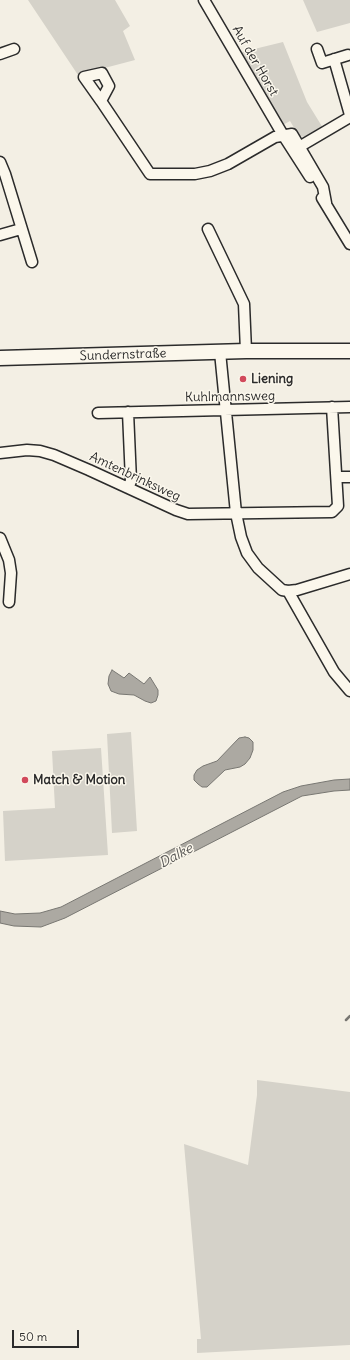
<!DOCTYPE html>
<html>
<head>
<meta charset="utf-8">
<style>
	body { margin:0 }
	#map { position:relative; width:350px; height:1360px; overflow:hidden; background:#f3efe4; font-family:Delius,sans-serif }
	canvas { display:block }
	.scale { position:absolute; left:12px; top:1330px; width:67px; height:18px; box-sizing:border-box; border:2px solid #2b2b2b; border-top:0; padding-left:5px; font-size:12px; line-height:14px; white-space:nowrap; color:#2b2b2b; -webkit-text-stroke:3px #fbf7ec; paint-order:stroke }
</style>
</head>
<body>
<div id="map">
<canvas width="350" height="1360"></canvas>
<div class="scale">50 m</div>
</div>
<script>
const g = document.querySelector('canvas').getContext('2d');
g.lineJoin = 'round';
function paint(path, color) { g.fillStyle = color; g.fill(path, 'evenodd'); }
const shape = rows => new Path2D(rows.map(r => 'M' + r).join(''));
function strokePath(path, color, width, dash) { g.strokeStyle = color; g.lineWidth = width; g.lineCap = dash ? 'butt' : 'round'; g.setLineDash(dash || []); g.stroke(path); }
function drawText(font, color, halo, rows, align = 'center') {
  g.font = font + ' Delius,sans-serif'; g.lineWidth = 3; g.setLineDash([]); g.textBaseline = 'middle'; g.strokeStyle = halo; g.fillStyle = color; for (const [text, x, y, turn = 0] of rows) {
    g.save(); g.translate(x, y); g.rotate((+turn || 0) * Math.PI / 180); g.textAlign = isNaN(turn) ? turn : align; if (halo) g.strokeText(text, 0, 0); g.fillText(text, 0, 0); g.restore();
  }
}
const green = shape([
	[28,0,115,0,130,26,123,31,135,60,78,75],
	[303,0,350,0,350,23,317,32],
	[283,42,307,102,323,128,306,137,299,136,290,121,281,126,238,53],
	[131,732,137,831,112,833,107,734],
	[101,748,108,855,5,861,3,811,55,808,52,751],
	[257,1080,350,1092,350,1345,197,1353,197,1339,201,1339,184,1144,248,1165,257,1095]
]);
const water = shape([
	[112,670,124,678,129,673,144,684,150,677,158,690,158,695,156,701,151,703,145,701,134,695,119,694,111,691,108,684,109,676,112,670],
	[245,737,249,738,253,742,253,750,250,758,245,764,240,767,225,770,207,787,202,787,198,784,194,780,194,775,197,770,203,766,217,761,239,738,245,737],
	[350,779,350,790,334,791,302,796,65,918,41,927,14,926,0,923,0,911,15,914,40,913,61,907,283,792,301,786,334,780,350,779]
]);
const stream = shape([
	[346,1020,350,1016]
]);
const street = shape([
	[204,0,283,135,310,177],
	[317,49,322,63,348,55],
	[0,54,14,49],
	[334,59,350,115],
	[101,101,109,86,102,73,84,77,101,101,150,174,195,174,210,171,228,164,275,137,292,134,323,187,326,203],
	[299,147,350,117],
	[0,162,5,174,32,262],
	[322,198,350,244],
	[208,229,244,304,246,351],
	[0,235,21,229],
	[220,352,236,513,241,537,247,553,258,568,282,590,288,591,297,590,350,574],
	[98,413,350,407],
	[0,453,27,450,40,451,54,455,89,470,176,510,188,514,332,512,338,506,332,407],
	[337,477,350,477],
	[128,488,131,481,128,412],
	[0,538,9,560,11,573,9,602],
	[288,591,334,672,350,691]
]);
const secondary = shape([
	[0,358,246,351,350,351]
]);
const markers = [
	[243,379,4,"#d1495b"],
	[25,780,4,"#d1495b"]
];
const streetNames = [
	["Auf der Horst",255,61,60],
	["Sundernstraße",123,355,-2],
	["Kuhlmannsweg",230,397,-1],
	["Amtenbrinksweg",135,477,25]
];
const poiNames = [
	["Liening",251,379],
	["Match & Motion",33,780]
];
const waterNames = [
	["Dalke",176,856,-28]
];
paint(green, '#d5d2c9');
paint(water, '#aca9a2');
strokePath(water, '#787772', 1);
strokePath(stream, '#787772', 2.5);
strokePath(street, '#2b2b2b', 13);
strokePath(secondary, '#2b2b2b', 17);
strokePath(street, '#fbf7ec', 10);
strokePath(secondary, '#fbf7ec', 14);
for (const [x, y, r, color] of markers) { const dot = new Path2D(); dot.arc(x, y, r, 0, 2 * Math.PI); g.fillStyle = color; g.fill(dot); strokePath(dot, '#fbf7ec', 1.5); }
drawText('13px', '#2b2b2b', '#fbf7ec', streetNames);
drawText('bold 13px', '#2b2b2b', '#fbf7ec', poiNames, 'left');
drawText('italic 14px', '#585755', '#fbf7ec', waterNames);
</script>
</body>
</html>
